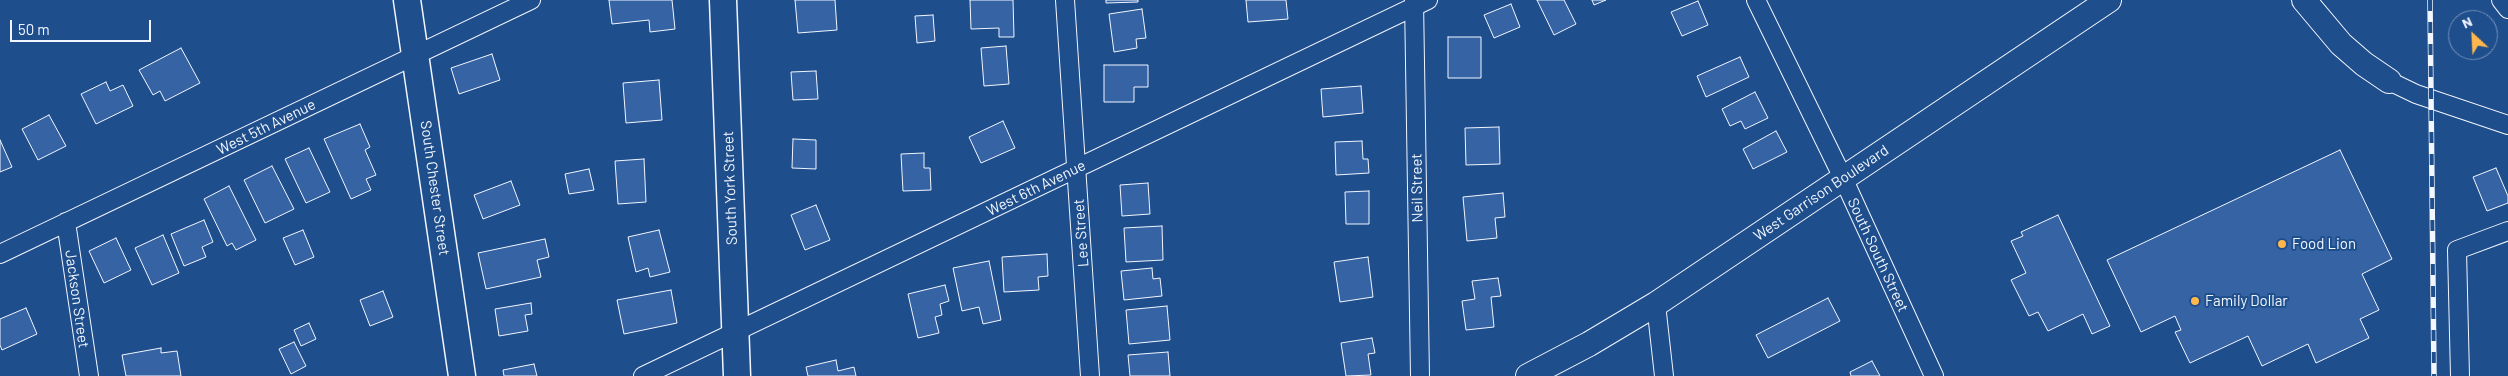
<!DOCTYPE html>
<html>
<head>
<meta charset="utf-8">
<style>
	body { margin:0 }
	#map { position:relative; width:2508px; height:376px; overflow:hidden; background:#1f4e8c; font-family:Barlow,sans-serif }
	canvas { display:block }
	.north { position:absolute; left:2448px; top:10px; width:50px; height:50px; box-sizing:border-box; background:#1f4e8c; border:1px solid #7391ba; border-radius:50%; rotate:335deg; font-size:14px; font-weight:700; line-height:20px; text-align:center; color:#f2f6ff }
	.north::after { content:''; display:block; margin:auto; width:18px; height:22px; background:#ffb74d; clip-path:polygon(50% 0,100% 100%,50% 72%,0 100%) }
	.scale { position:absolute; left:10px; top:20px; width:141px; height:22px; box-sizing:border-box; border:2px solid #f2f6ff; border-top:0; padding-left:6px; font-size:15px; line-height:18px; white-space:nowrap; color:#f2f6ff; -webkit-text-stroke:4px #1f4e8c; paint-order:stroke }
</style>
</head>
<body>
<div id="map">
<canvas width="2508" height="376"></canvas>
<div class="north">N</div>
<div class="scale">50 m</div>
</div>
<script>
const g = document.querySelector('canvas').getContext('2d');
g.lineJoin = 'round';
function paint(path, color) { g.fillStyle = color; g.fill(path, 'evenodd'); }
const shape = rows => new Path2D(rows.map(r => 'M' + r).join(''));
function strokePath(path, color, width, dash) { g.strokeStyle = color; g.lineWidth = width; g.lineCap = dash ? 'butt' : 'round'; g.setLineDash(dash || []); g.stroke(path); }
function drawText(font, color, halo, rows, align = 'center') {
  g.font = font + ' Barlow,sans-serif'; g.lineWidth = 4; g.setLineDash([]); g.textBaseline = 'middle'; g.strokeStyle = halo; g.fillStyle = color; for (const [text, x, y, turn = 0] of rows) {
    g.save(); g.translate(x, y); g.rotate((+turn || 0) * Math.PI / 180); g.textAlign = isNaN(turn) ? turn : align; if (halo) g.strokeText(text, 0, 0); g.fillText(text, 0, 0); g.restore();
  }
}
const building = shape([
	[609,0,672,0,675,29,650,32,649,20,612,24,609,0],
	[795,0,835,0,837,30,798,33,795,0],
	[970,0,1013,0,1014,37,999,37,999,28,971,29,970,0],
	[1106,0,1138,0,1138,2,1106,3,1106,0],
	[1246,0,1286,0,1288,19,1248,22,1246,0],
	[1537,0,1564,0,1576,24,1554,35,1537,0],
	[1592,0,1606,0,1594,5,1592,0],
	[1698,1,1708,25,1682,36,1671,12,1698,1],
	[1511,4,1520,27,1494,38,1484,15,1511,4],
	[1142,9,1146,38,1136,39,1137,48,1114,52,1109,14,1142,9],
	[933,15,935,41,917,43,915,16,933,15],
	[1448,37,1481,37,1481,78,1448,78,1448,37],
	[1006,46,1009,84,984,86,981,48,1006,46],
	[181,48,200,83,165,101,160,91,153,95,139,70,181,48],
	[492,54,500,80,459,94,451,68,492,54],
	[1740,57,1749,77,1706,97,1697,76,1740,57],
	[1104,65,1148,65,1148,87,1134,87,1134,102,1104,102,1104,65],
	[816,71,818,99,793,100,791,72,816,71],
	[659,80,662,120,626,123,623,83,659,80],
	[106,82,110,91,123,85,133,106,96,124,81,94,106,82],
	[1361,86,1363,113,1323,117,1321,89,1361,86],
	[1755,92,1768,118,1745,129,1741,121,1730,126,1722,109,1755,92],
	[49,115,66,146,38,160,22,129,49,115],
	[1003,121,1015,148,981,163,969,137,1003,121],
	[360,124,370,147,365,150,376,175,366,179,371,190,351,199,324,139,360,124],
	[1499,127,1500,164,1466,165,1465,128,1499,127],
	[1776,131,1787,152,1753,169,1743,149,1776,131],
	[793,139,816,140,816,169,792,168,793,139],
	[0,140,12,167,0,172,0,140],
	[1362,141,1363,159,1368,159,1369,173,1336,175,1335,142,1362,141],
	[309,148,330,192,306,203,285,159,309,148],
	[2340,150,2392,259,2362,274,2379,310,2360,319,2369,338,2316,363,2308,344,2262,366,2248,336,2190,363,2175,332,2181,330,2175,316,2141,332,2107,260,2340,150],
	[924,153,924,168,930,168,931,190,903,191,901,154,924,153],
	[644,159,646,202,618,204,615,161,644,159],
	[272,166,294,209,265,223,244,180,272,166],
	[2496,168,2508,196,2508,203,2487,211,2473,177,2496,168],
	[589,169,594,190,569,194,565,174,589,169],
	[511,181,520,205,483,219,474,195,511,181],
	[1148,183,1150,214,1122,216,1120,185,1148,183],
	[229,186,256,240,236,250,232,243,227,246,204,199,229,186],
	[1369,191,1369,224,1346,224,1345,192,1369,191],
	[1503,193,1505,217,1495,218,1497,238,1467,241,1463,197,1503,193],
	[816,205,830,240,805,250,791,215,816,205],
	[2058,215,2110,326,2092,334,2083,314,2048,331,2038,312,2029,316,2011,280,2026,273,2011,241,2023,236,2021,232,2058,215],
	[204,220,213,242,202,247,206,257,184,266,171,234,204,220],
	[1162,226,1163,260,1126,262,1124,228,1162,226],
	[303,230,314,257,295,265,283,238,303,230],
	[659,230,670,272,650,277,648,268,636,272,628,237,659,230],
	[163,235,179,273,152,285,135,248,163,235],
	[116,238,131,270,104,283,89,251,116,238],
	[545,239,549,257,537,260,541,277,486,289,478,253,545,239],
	[1047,254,1048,276,1038,277,1039,290,1004,292,1002,257,1047,254],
	[1368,257,1373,297,1340,302,1334,262,1368,257],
	[989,261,1001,320,983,324,979,307,962,311,953,268,989,261],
	[1152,268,1153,279,1160,278,1162,296,1124,300,1121,271,1152,268],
	[1498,278,1501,296,1491,297,1494,327,1466,330,1462,301,1475,299,1472,281,1498,278],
	[945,285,949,301,940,304,942,315,935,317,939,333,918,338,908,294,945,285],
	[671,290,677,323,624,334,617,300,671,290],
	[383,291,393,317,370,326,360,300,383,291],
	[1828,298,1840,321,1768,358,1756,335,1828,298],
	[531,303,532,314,525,315,528,331,499,336,495,309,531,303],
	[1167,306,1170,340,1129,344,1126,310,1167,306],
	[26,308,37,334,2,350,0,345,0,319,26,308],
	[309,323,316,339,301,346,294,330,309,323],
	[1372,338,1375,353,1368,354,1371,375,1346,376,1341,343,1372,338],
	[294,342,306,366,291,374,279,349,294,342],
	[161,348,161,353,177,351,181,376,126,376,122,355,161,348],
	[1168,352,1170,376,1130,376,1128,355,1168,352],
	[836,360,838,371,854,367,856,376,808,376,806,367,836,360],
	[1872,361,1880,376,1851,376,1850,372,1872,361],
	[534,364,537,376,504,376,503,370,534,364]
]);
const minor = shape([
	[1065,0,1090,376],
	[1414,0,1420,376],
	[1756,0,1843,178,1934,376],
	[2501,0,2508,9],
	[2389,81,2416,94,2508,125],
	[66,222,89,376],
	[0,254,531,0],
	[1656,304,1664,376],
	[643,376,1428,0],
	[2460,376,2457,250,2508,231]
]);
const secondary = shape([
	[2304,0,2341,44,2364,64,2389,81],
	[1528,376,1589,344,1656,304,2109,0]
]);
const primary = shape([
	[407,0,462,376],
	[723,0,737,376]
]);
const rail = shape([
	[2430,0,2434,376]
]);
const markers = [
	[2282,244,5,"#ffb74d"],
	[2195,301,5,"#ffb74d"]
];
const streetNames = [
	["West 5th Avenue",266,127,-26],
	["South Chester Street",435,188,82],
	["South York Street",730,188,-92],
	["West 6th Avenue",1036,188,-26],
	["Neil Street",1417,188,-91],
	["West Garrison Boulevard",1821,193,-34],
	["Lee Street",1081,233,-94],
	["South South Street",1878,255,65],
	["Jackson Street",77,299,82]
];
const poiNames = [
	["Food Lion",2292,244],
	["Family Dollar",2205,301]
];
paint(building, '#3563a3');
strokePath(building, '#f2f6ff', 1);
strokePath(minor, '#f2f6ff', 20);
strokePath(secondary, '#f2f6ff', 26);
strokePath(primary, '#f2f6ff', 29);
strokePath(minor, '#1f4e8c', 18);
strokePath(secondary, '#1f4e8c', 24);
strokePath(primary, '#1f4e8c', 26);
strokePath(rail, '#f2f6ff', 5.5);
strokePath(rail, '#1f4e8c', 4, [11]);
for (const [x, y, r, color] of markers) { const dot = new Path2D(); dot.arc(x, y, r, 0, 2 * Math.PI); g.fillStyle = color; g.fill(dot); strokePath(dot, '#1f4e8c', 2); }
drawText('15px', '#f2f6ff', '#1f4e8c', streetNames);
drawText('15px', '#f2f6ff', '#1f4e8c', poiNames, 'left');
</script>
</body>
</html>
